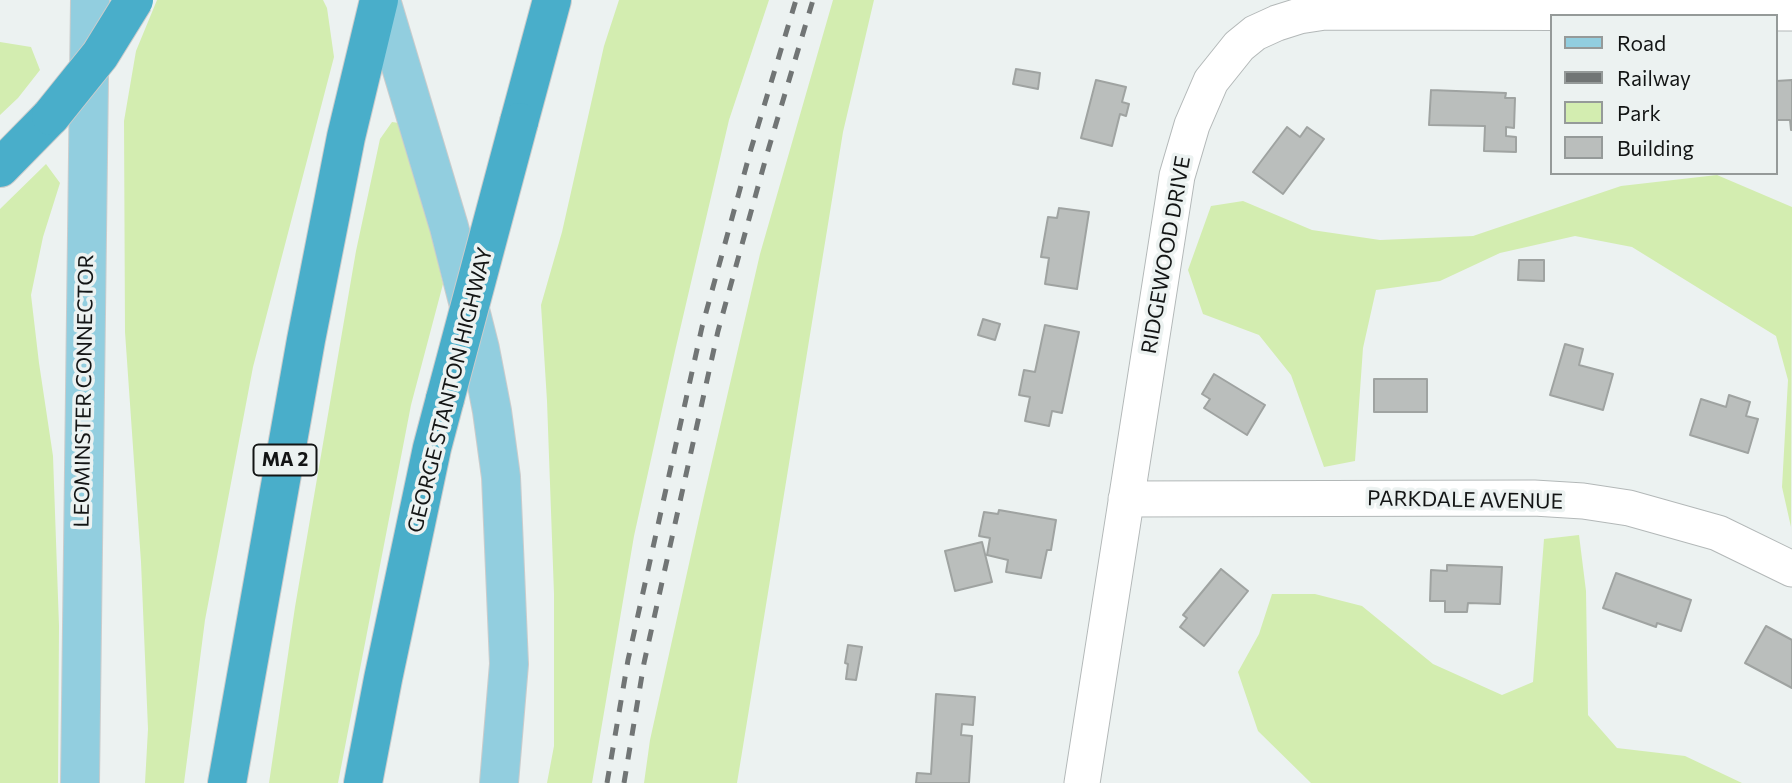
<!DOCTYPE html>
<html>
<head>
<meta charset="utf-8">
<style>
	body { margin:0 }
	#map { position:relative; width:1792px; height:783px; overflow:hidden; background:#ecf2f1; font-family:Commissioner,sans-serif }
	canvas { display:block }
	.legend { position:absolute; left:1550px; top:14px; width:228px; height:161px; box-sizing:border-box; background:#ecf2f1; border:2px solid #959a99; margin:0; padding:9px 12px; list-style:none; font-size:21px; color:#131515 }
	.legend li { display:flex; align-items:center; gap:14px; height:35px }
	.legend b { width:35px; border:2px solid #959a99 }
</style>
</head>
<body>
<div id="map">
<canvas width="1792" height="783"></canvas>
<ul class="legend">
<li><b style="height:9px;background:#92cedf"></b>Road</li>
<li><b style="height:9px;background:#717575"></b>Railway</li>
<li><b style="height:19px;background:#d3edb0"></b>Park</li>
<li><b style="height:19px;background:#babebc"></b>Building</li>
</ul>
</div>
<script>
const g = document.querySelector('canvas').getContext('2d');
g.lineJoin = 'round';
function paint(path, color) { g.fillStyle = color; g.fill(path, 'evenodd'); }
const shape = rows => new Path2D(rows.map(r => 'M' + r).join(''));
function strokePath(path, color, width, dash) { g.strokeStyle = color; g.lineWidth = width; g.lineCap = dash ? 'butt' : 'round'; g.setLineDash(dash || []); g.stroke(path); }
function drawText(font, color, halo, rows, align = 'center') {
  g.font = font + ' Commissioner,sans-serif'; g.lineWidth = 7; g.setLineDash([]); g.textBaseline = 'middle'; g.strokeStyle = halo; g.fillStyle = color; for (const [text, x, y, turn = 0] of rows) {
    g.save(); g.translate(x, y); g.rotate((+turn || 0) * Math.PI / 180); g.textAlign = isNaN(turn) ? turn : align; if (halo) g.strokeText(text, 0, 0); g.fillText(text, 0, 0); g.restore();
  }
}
const green = shape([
	[157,0,323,0,327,8,334,57,253,367,205,620,184,783,145,783,148,729,141,562,125,332,124,121,136,51],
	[619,0,769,0,729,120,675,351,634,536,592,783,547,783,554,746,554,594,547,401,541,305,562,232,604,46],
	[833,0,874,0,843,132,737,783,644,783,650,740,704,496,760,254],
	[0,42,31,47,40,70,18,98,0,115],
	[392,122,406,124,443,284,411,405,338,783,269,783,295,607,356,251,380,139],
	[46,164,60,183,43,237,31,295,39,363,53,456,59,626,58,783,0,783,0,209],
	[1717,175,1792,207,1791,527,1782,487,1788,380,1776,336,1632,247,1575,236,1500,253,1440,281,1376,290,1363,348,1355,461,1324,467,1291,375,1259,335,1203,314,1188,270,1211,206,1243,201,1312,230,1380,240,1473,236,1621,186],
	[1579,535,1586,591,1588,715,1617,748,1685,756,1742,783,1311,783,1258,731,1238,672,1259,634,1272,594,1315,594,1362,606,1433,664,1502,695,1533,682,1544,539]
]);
const building = shape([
	[1016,69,1040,73,1038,89,1013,84,1016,69],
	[1096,80,1126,87,1122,102,1129,104,1126,116,1120,114,1112,146,1081,138,1096,80],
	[1792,80,1792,130,1791,130,1790,120,1776,120,1776,81,1792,80],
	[1431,90,1506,93,1505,98,1515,98,1514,128,1506,127,1506,136,1516,137,1516,152,1484,151,1485,126,1429,125,1431,90],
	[1287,127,1300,137,1307,127,1324,139,1283,194,1253,172,1287,127],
	[1059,208,1089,212,1077,289,1045,284,1049,258,1041,257,1048,217,1057,218,1059,208],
	[1519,260,1544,260,1544,281,1518,280,1519,260],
	[983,319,1000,324,995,340,978,335,983,319],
	[1045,325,1079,332,1062,413,1052,411,1049,426,1025,421,1030,397,1019,395,1024,370,1035,372,1045,325],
	[1565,344,1583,349,1579,365,1613,374,1603,410,1550,395,1565,344],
	[1214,374,1265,405,1247,435,1204,408,1210,399,1202,394,1214,374],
	[1374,379,1427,379,1427,412,1374,412,1374,379],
	[1729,395,1750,402,1746,416,1758,419,1748,453,1690,435,1701,399,1726,407,1729,395],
	[999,510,1056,520,1051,550,1047,550,1041,578,1006,572,1008,560,987,555,990,538,979,536,984,512,998,514,999,510],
	[982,542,992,582,955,591,945,551,982,542],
	[1447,565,1502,567,1500,604,1468,603,1467,612,1445,612,1445,601,1430,601,1431,570,1447,571,1447,565],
	[1221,569,1248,591,1204,646,1180,627,1187,618,1183,615,1221,569],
	[1616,573,1691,600,1681,631,1657,623,1656,627,1603,608,1616,573],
	[1766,626,1792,640,1792,688,1745,663,1766,626],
	[848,645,862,647,856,680,846,679,848,664,845,663,848,645],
	[936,694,975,697,973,725,962,724,961,735,972,736,969,783,916,783,917,773,931,774,936,694]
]);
const minor = shape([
	[1126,499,1534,498,1583,501,1629,508,1718,533,1792,569],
	[1082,783,1177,176,1192,125,1211,81,1239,46,1255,33,1277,23,1299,16,1325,12,1792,13]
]);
const major = shape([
	[381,0,449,227,480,349,492,411,501,477,509,664,499,783],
	[80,783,90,0]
]);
const highway = shape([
	[519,122,552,0],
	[0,168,51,116],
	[227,783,306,340,346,137,379,0],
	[363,783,383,679,432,448,445,399]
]);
const rail = shape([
	[607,783,628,660,702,327,751,149,796,0],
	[624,783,644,663,718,331,767,154,813,0]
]);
const highwayBridge = shape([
	[51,116,100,55,134,0],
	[445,399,519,122]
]);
const shields = [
	[285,460,63]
];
const shieldNames = [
	["MA 2",285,460]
];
const streetNames = [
	["RIDGEWOOD DRIVE",1166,255,-80],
	["GEORGE STANTON HIGHWAY",450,390,-76],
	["LEOMINSTER CONNECTOR",84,391,-89],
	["PARKDALE AVENUE",1465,500,1]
];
paint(green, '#d3edb0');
paint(building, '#babebc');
strokePath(building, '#9fa3a1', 2);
strokePath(minor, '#b3b8b8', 37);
strokePath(major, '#cbcccc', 40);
strokePath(highway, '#cbcccc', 40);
strokePath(minor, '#fff', 35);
strokePath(major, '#92cedf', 38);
strokePath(highway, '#49aeca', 38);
strokePath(rail, '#717575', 5, [12, 12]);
strokePath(highwayBridge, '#cbcccc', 40, []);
strokePath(highwayBridge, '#49aeca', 38);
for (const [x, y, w] of shields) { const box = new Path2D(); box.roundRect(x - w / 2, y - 15.5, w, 31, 5); g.fillStyle = '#ecf2f1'; g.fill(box); strokePath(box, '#131515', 2); }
drawText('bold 19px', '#131515', null, shieldNames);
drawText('21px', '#131515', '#ecf2f1', streetNames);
</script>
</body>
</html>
